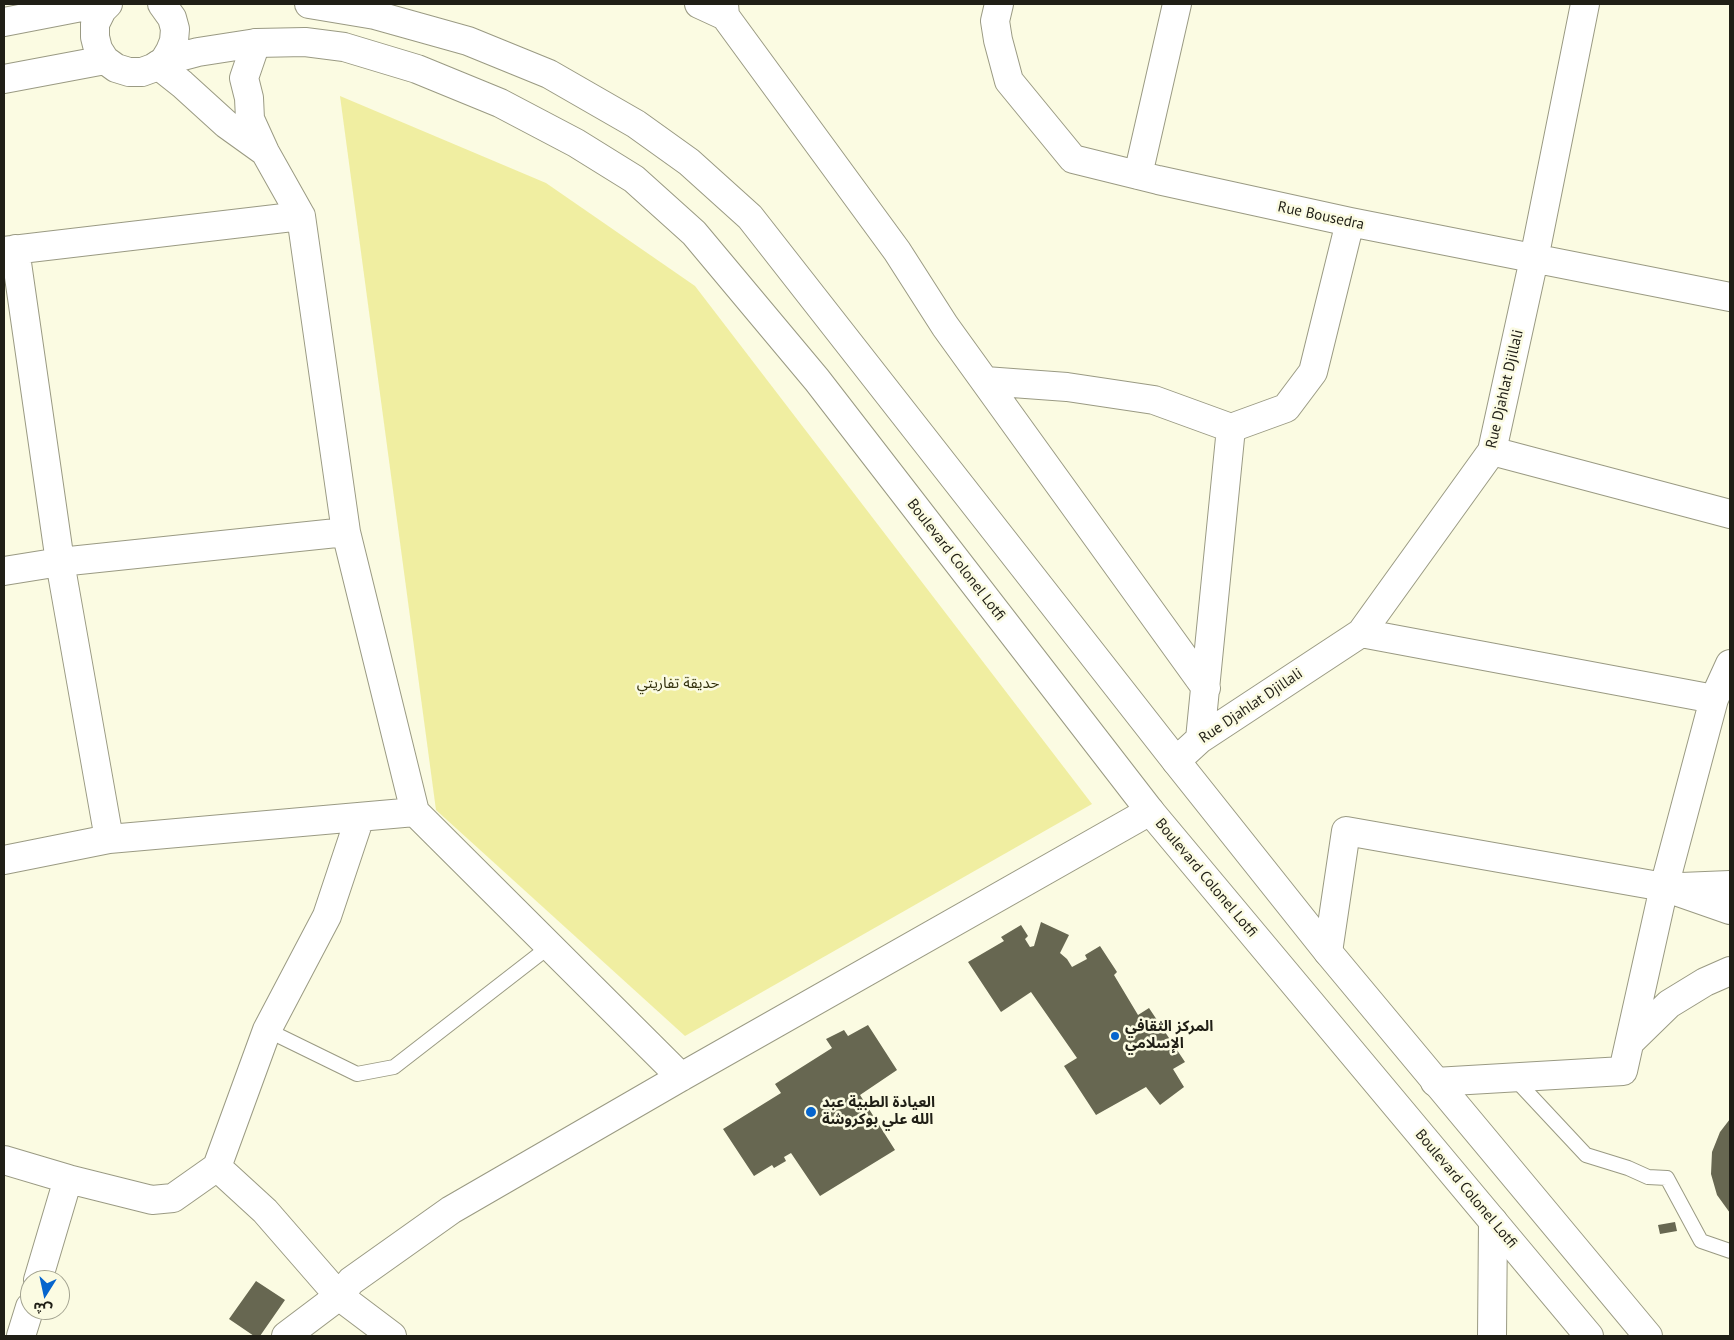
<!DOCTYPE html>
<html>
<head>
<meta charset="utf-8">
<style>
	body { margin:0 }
	#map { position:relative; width:1734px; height:1340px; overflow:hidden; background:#fbfbe2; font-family:"PT Sans","Noto Sans Arabic",sans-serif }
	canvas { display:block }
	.frame { position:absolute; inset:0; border:5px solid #201f16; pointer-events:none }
	.north { position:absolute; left:20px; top:1270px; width:50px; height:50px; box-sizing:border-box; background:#fbfbe2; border:1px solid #a3a390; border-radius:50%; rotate:190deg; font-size:14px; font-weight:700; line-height:20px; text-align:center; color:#201f16 }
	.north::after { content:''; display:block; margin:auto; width:18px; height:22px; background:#0665cd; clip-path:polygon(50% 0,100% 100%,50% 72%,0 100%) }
</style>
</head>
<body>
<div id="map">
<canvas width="1734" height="1340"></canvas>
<div class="frame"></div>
<div class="north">ش</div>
</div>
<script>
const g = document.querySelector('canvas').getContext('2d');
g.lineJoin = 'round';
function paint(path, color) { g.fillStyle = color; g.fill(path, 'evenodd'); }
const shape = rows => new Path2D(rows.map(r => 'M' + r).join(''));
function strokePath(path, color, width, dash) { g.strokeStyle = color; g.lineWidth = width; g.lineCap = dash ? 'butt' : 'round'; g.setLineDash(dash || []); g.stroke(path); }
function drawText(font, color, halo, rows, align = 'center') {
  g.font = font + ' "PT Sans","Noto Sans Arabic",sans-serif'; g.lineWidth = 5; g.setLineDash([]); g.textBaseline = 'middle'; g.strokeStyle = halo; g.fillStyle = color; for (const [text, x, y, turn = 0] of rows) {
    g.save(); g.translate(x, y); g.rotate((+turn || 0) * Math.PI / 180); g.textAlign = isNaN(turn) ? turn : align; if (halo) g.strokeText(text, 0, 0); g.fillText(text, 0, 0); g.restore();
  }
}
const green = shape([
	[340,96,546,183,695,286,1092,804,685,1036,436,810]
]);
const building = shape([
	[1041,922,1069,935,1060,953,1067,959,1072,967,1087,959,1085,955,1100,946,1117,972,1114,975,1138,1015,1149,1008,1185,1062,1173,1069,1184,1087,1160,1105,1146,1087,1096,1115,1064,1066,1077,1058,1031,992,1001,1012,968,962,1004,941,1001,937,1021,925,1028,936,1025,939,1030,947,1034,946],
	[868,1025,897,1070,860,1095,895,1150,820,1196,791,1153,784,1157,786,1161,774,1168,772,1165,754,1176,723,1129,781,1093,775,1084,832,1048,826,1039,844,1030,848,1036],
	[1730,1119,1730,1213,1717,1195,1711,1174,1712,1152,1720,1132],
	[1675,1222,1677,1231,1660,1234,1658,1225],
	[256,1281,285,1300,260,1336,254,1336,229,1319]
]);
const lane = shape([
	[267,1030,357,1074,394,1067,550,946],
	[1514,1078,1586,1155,1628,1168,1648,1177,1667,1178,1701,1241,1730,1251]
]);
const street = shape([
	[699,4,725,16],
	[724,4,725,16,897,251,945,326,1206,688],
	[999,4,995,21,998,40,1009,81,1073,159,1158,180,1350,222,1730,297],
	[256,43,244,78,249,98,250,119,265,152,301,216,346,532,415,812,681,1077],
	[158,65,182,84,226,124,265,152],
	[1138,175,1177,4],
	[15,249,60,562,109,839],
	[4,251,301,216],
	[985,381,1067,387,1154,400,1231,428],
	[1492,451,1730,514],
	[4,571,60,562,346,532],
	[1361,633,1714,699],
	[1200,739,1231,428,1286,408,1313,372,1350,222],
	[1176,761,1200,739,1361,633,1492,451,1534,259,1585,4],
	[4,860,109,839,415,812],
	[1681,887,1730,885],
	[1328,952,1346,831,1664,887,1730,910],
	[1630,1042,1669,1004,1705,982,1730,971],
	[1435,1082,1623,1071,1664,887,1714,699,1730,664],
	[4,1160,68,1179,152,1200,173,1198,217,1167,267,1030,327,916,360,817],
	[217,1167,265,1211,339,1296,392,1336],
	[38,1280,68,1179],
	[21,1336,30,1307],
	[286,1336,339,1296,351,1281,451,1210,681,1077,1150,811],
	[1492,1336,1493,1221]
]);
const primary = shape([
	[108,4,102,10,95,24,95,37,98,49,105,60,116,68,129,72,142,72,153,68,164,61,170,51,174,41,175,29,172,18,162,4],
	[309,4,375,15,468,41,549,74,636,124,689,162,750,217,1176,761,1328,952,1648,1336],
	[4,22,97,4],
	[164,61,198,52,256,43,305,42,344,47,417,69,500,103,576,143,634,179,694,233,817,380,1150,811,1589,1336],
	[4,79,105,60]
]);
const markers = [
	[1115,1036,5,"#0665cd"],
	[811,1112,6,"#0665cd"]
];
const streetNames = [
	["Rue Bousedra",1321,216,12],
	["Rue Djahlat Djillali",1505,389,-77],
	["Boulevard Colonel Lotfi",956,560,52],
	["Rue Djahlat Djillali",1251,706,-34],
	["Boulevard Colonel Lotfi",1206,878,50],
	["Boulevard Colonel Lotfi",1466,1189,50]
];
const parkNames = [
	["حديقة تفاريتي",678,684]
];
const poiNames = [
	["المركز الثقافي",1125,1027],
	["الإسلامي",1125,1044],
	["العيادة الطبية عبد",822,1103],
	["الله علي بوكروشة",822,1120]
];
paint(green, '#f0eea1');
paint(building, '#676751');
strokePath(lane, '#9a9a83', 16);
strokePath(street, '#9a9a83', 30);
strokePath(primary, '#9a9a83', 30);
strokePath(lane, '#fff', 14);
strokePath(street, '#fff', 28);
strokePath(primary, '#fff', 28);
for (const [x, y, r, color] of markers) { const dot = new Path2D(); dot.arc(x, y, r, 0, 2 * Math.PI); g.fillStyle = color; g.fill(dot); strokePath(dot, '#fbfbe2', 2); }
drawText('15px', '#201f16', '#fbfbe2', streetNames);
drawText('15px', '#33310d', '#fbfbe2', parkNames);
drawText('bold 15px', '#201f16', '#fbfbe2', poiNames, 'left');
</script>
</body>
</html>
